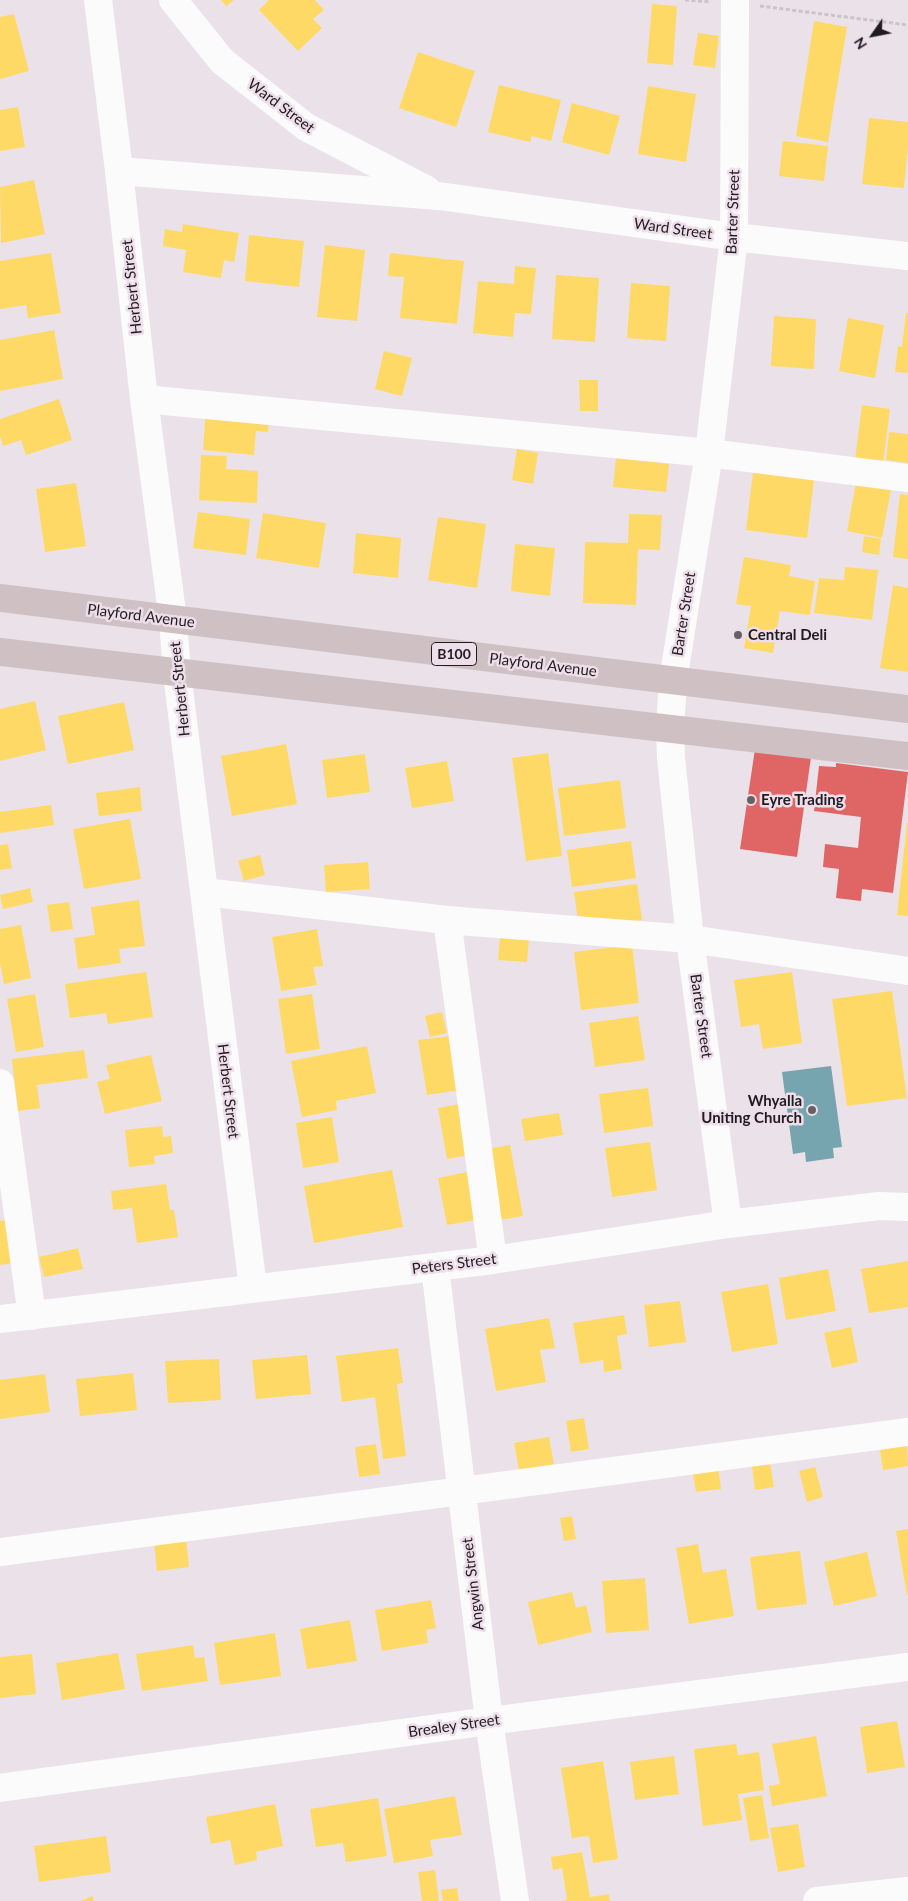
<!DOCTYPE html>
<html>
<head>
<meta charset="utf-8">
<style>
	body { margin:0 }
	#map { position:relative; width:908px; height:1901px; overflow:hidden; background:#eae2e8; font-family:Lato,sans-serif }
	canvas { display:block }
	.north { position:absolute; left:848px; top:10px; width:50px; height:50px; -webkit-text-stroke:4px #eddee9; paint-order:stroke; rotate:237deg; font-size:14px; font-weight:700; line-height:20px; text-align:center; color:#201b1f }
	.north::after { content:''; display:block; margin:auto; width:18px; height:22px; background:#201b1f; clip-path:polygon(50% 0,100% 100%,50% 72%,0 100%) }
</style>
</head>
<body>
<div id="map">
<canvas width="908" height="1901"></canvas>
<div class="north">N</div>
</div>
<script>
const g = document.querySelector('canvas').getContext('2d');
g.lineJoin = 'round';
function paint(path, color) { g.fillStyle = color; g.fill(path, 'evenodd'); }
const shape = rows => new Path2D(rows.map(r => 'M' + r).join(''));
function strokePath(path, color, width, dash) { g.strokeStyle = color; g.lineWidth = width; g.lineCap = dash ? 'butt' : 'round'; g.setLineDash(dash || []); g.stroke(path); }
function drawText(font, color, halo, rows, align = 'center') {
  g.font = font + ' Lato,sans-serif'; g.lineWidth = 5; g.setLineDash([]); g.textBaseline = 'middle'; g.strokeStyle = halo; g.fillStyle = color; for (const [text, x, y, turn = 0] of rows) {
    g.save(); g.translate(x, y); g.rotate((+turn || 0) * Math.PI / 180); g.textAlign = isNaN(turn) ? turn : align; if (halo) g.strokeText(text, 0, 0); g.fillText(text, 0, 0); g.restore();
  }
}
const homes = shape([
	[221,0,234,0,226,6],
	[269,0,315,0,324,10,313,19,322,28,298,51,259,10],
	[652,4,677,6,673,65,647,63],
	[14,14,29,71,0,79,0,17],
	[814,21,847,27,828,142,796,136],
	[698,33,719,36,715,68,693,65],
	[418,52,475,71,456,127,399,108],
	[499,85,561,100,551,141,532,136,530,142,488,132],
	[648,86,696,94,686,162,638,154],
	[572,103,620,116,609,155,562,142],
	[18,107,25,147,0,151,0,110],
	[869,118,908,122,908,147,904,188,862,184],
	[783,141,828,146,824,181,779,176],
	[34,180,45,234,1,243,0,187],
	[183,224,239,233,234,262,224,260,221,278,183,272,186,250,163,246,165,229,182,232],
	[249,235,304,241,299,287,245,281],
	[325,245,365,250,357,321,317,317],
	[51,253,61,313,28,318,26,305,0,309,0,261],
	[390,253,464,261,457,324,400,318,404,277,388,276],
	[515,266,536,268,531,314,515,313,513,337,473,333,478,281,514,284],
	[556,275,599,278,595,342,552,339],
	[631,283,670,286,666,341,627,338],
	[906,313,908,313,908,373,895,372,898,346,902,347],
	[774,316,816,319,814,369,771,366],
	[848,318,884,325,875,378,839,371],
	[54,330,63,379,0,391,0,340],
	[384,351,412,358,402,396,375,389],
	[579,380,598,380,598,411,580,411],
	[59,399,72,440,26,455,21,440,3,446,0,436,0,419],
	[862,405,890,409,883,464,855,460],
	[206,409,269,415,268,432,256,431,254,455,203,450],
	[889,432,908,434,908,463,886,460],
	[517,449,538,453,533,484,512,480],
	[201,455,227,456,226,469,258,471,257,503,199,500],
	[616,458,669,464,666,492,613,487],
	[753,472,814,480,807,538,746,530],
	[76,483,86,546,45,552,36,489],
	[856,483,891,489,882,538,847,531],
	[900,494,908,495,908,559,893,557],
	[198,512,250,519,246,555,193,548],
	[263,513,326,523,319,568,256,558],
	[629,514,662,515,660,550,638,549,636,605,583,603,585,542,628,543],
	[438,517,486,524,477,588,428,580],
	[356,533,401,538,398,578,353,573],
	[864,536,881,539,879,555,862,552],
	[515,544,555,548,550,596,511,591],
	[744,557,791,565,789,576,815,581,810,615,780,611,773,653,744,648,751,606,736,604],
	[845,567,878,570,872,620,814,613,819,578,844,580],
	[893,585,908,588,908,672,880,668],
	[35,701,46,750,0,761,0,709],
	[124,702,134,750,68,764,58,716],
	[286,744,297,804,232,816,221,756],
	[548,753,562,856,526,861,512,758],
	[365,754,370,792,327,798,322,760],
	[447,761,454,801,412,808,405,768],
	[620,780,626,828,564,836,558,788],
	[140,787,142,811,99,816,96,793],
	[51,805,54,825,0,833,0,812],
	[130,819,141,879,84,889,73,829],
	[907,823,908,823,908,916,897,915],
	[631,841,636,878,572,887,567,850],
	[8,844,12,868,0,870,0,845],
	[260,855,265,875,244,881,238,861],
	[368,862,370,889,326,892,324,865],
	[637,884,642,920,579,928,574,892],
	[30,888,33,902,3,909,0,895],
	[139,900,145,946,119,949,121,963,78,969,74,938,95,935,91,907],
	[69,902,73,929,51,932,47,905],
	[21,925,31,978,4,984,0,963,0,929],
	[317,929,323,966,313,967,317,985,281,991,272,937],
	[500,937,529,940,527,962,498,960],
	[632,945,639,1003,581,1010,574,952],
	[146,972,153,1017,108,1024,106,1013,70,1018,65,984],
	[792,972,802,1043,763,1049,759,1024,741,1027,734,980],
	[892,991,907,1098,847,1106,832,999],
	[35,994,44,1047,16,1052,7,999],
	[312,994,320,1049,286,1054,278,999],
	[442,1012,447,1033,430,1037,425,1016],
	[638,1016,645,1060,595,1067,589,1023],
	[451,1036,460,1090,427,1095,418,1040],
	[367,1046,376,1093,336,1101,337,1110,302,1117,291,1061],
	[84,1050,88,1078,37,1085,40,1108,18,1111,12,1059],
	[151,1055,162,1101,105,1114,97,1082,110,1079,106,1065],
	[648,1088,653,1126,604,1133,599,1094],
	[460,1104,469,1155,447,1159,438,1108],
	[559,1113,563,1135,525,1141,521,1119],
	[332,1117,339,1162,303,1168,296,1123],
	[162,1126,163,1137,171,1136,173,1153,154,1156,155,1164,129,1167,125,1130],
	[650,1142,657,1190,612,1197,605,1148],
	[510,1145,523,1216,500,1220,487,1149],
	[392,1170,403,1227,314,1243,304,1186],
	[467,1172,476,1220,447,1225,438,1178],
	[166,1184,170,1210,174,1210,178,1237,137,1243,132,1208,113,1210,111,1191],
	[7,1220,14,1263,0,1265,0,1221],
	[78,1248,83,1269,44,1277,39,1257],
	[908,1261,908,1307,869,1313,861,1269],
	[828,1269,836,1311,786,1320,779,1278],
	[768,1284,778,1344,732,1352,721,1292],
	[680,1301,686,1342,649,1347,644,1305],
	[624,1315,627,1334,617,1336,622,1369,604,1372,603,1360,580,1364,573,1323],
	[549,1318,555,1348,540,1350,546,1382,496,1391,485,1329],
	[851,1327,858,1362,832,1368,824,1333],
	[398,1348,403,1383,397,1384,406,1456,383,1459,375,1397,342,1402,336,1356],
	[307,1355,311,1394,256,1399,252,1360],
	[219,1359,221,1400,168,1403,165,1361],
	[133,1373,137,1410,80,1416,76,1379],
	[45,1374,50,1412,0,1419,0,1380],
	[584,1418,589,1449,571,1452,566,1421],
	[549,1437,554,1464,519,1470,514,1443],
	[376,1444,380,1474,359,1477,355,1447],
	[907,1445,908,1466,883,1470,880,1450],
	[770,1463,774,1487,755,1490,752,1466],
	[718,1466,721,1489,696,1492,692,1469],
	[815,1467,823,1497,807,1502,799,1471],
	[572,1516,576,1539,564,1541,560,1518],
	[908,1529,908,1595,907,1595,896,1531],
	[186,1538,189,1567,157,1571,154,1542],
	[698,1544,703,1573,726,1569,734,1616,689,1624,676,1548],
	[800,1551,807,1604,757,1610,750,1557],
	[867,1552,877,1596,834,1606,824,1562],
	[645,1578,649,1630,606,1633,602,1581],
	[572,1592,576,1608,586,1605,592,1632,538,1645,528,1602],
	[431,1600,436,1628,426,1630,428,1643,382,1651,375,1610],
	[350,1620,357,1661,307,1669,300,1629],
	[275,1633,281,1676,220,1685,214,1643],
	[193,1645,195,1658,204,1657,208,1681,142,1691,136,1654],
	[118,1653,125,1689,62,1700,56,1663],
	[32,1654,36,1694,0,1698,0,1657],
	[897,1721,905,1767,867,1773,860,1727],
	[816,1736,827,1796,772,1806,769,1786,780,1784,772,1744],
	[736,1744,738,1755,759,1752,764,1790,738,1794,742,1820,703,1826,694,1749],
	[674,1756,679,1794,635,1800,630,1762],
	[603,1761,618,1859,593,1863,589,1836,572,1838,561,1768],
	[762,1795,769,1838,750,1841,743,1798],
	[455,1796,462,1835,430,1840,433,1856,394,1863,384,1809],
	[378,1798,387,1856,346,1862,343,1843,316,1847,310,1809],
	[275,1804,283,1846,256,1852,257,1860,235,1865,230,1840,211,1844,206,1817],
	[798,1824,805,1867,778,1872,770,1828],
	[106,1836,111,1872,39,1882,34,1846],
	[582,1852,590,1897,609,1894,610,1901,563,1901,567,1899,562,1868,553,1870,551,1857],
	[435,1870,439,1901,422,1901,418,1872],
	[457,1888,459,1901,443,1901,441,1890],
	[92,1896,94,1901,81,1901]
]);
const shops = shape([
	[755,749,811,757,797,857,740,849],
	[836,763,908,772,893,893,862,889,861,901,836,898,839,869,823,867,825,844,858,848,861,817,814,811,819,766,836,767]
]);
const public = shape([
	[831,1066,842,1147,833,1148,834,1158,806,1162,805,1152,793,1154,782,1072]
]);
const path = shape([
	[685,0,711,2],
	[760,6,908,25]
]);
const minor = shape([
	[98,0,119,171,144,399,173,620,177,673,253,1288],
	[173,0,222,61,306,127,427,190],
	[119,171,439,196,734,237,908,256],
	[144,399,709,453,908,478],
	[204,892,447,920,690,939,908,971],
	[447,920,493,1260],
	[0,1083,32,1316],
	[728,1224,690,939,671,758,670,728,673,681,709,453,734,237,735,3],
	[435,1267,489,1721,515,1901],
	[0,1319,493,1260,728,1224,879,1206,908,1207],
	[0,1552,908,1432],
	[0,1788,489,1721,908,1667],
	[817,1901,908,1891]
]);
const highway = shape([
	[0,598,908,709],
	[0,652,908,756]
]);
const markers = [
	[738,635,5,"#676165"],
	[751,800,5,"#676165"],
	[812,1110,5,"#676165"]
];
const shields = [
	[454,654,45]
];
const shieldNames = [
	["B100",454,654]
];
const streetNames = [
	["Ward Street",281,106,37],
	["Barter Street",733,212,-88],
	["Ward Street",673,229,8],
	["Herbert Street",132,287,-96],
	["Barter Street",684,614,-81],
	["Playford Avenue",141,616,7],
	["Playford Avenue",543,665,7],
	["Herbert Street",180,689,-96],
	["Barter Street",701,1016,82],
	["Herbert Street",228,1091,83],
	["Peters Street",454,1264,-7],
	["Angwin Street",473,1584,-97],
	["Brealey Street",454,1726,-8]
];
const poiNames = [
	["Central Deli",748,635],
	["Eyre Trading",761,800],
	["Whyalla",802,1101,"right"],
	["Uniting Church",802,1118,"right"]
];
paint(homes, '#ffd966');
paint(shops, '#e06666');
paint(public, '#76a5af');
strokePath(path, '#c8c4c7', 3, [4, 2.5]);
strokePath(minor, '#fcfbfc', 28);
strokePath(highway, '#cfc0c4', 28);
for (const [x, y, r, color] of markers) { const dot = new Path2D(); dot.arc(x, y, r, 0, 2 * Math.PI); g.fillStyle = color; g.fill(dot); strokePath(dot, '#eddee9', 2); }
for (const [x, y, w] of shields) { const box = new Path2D(); box.roundRect(x - w / 2, y - 11.5, w, 23, 4); g.fillStyle = '#eddee9'; g.fill(box); strokePath(box, '#201b1f', 1); }
drawText('bold 14px', '#201b1f', null, shieldNames);
drawText('15px', '#201b1f', '#eddee9', streetNames);
drawText('bold 15px', '#201b1f', '#eddee9', poiNames, 'left');
</script>
</body>
</html>
